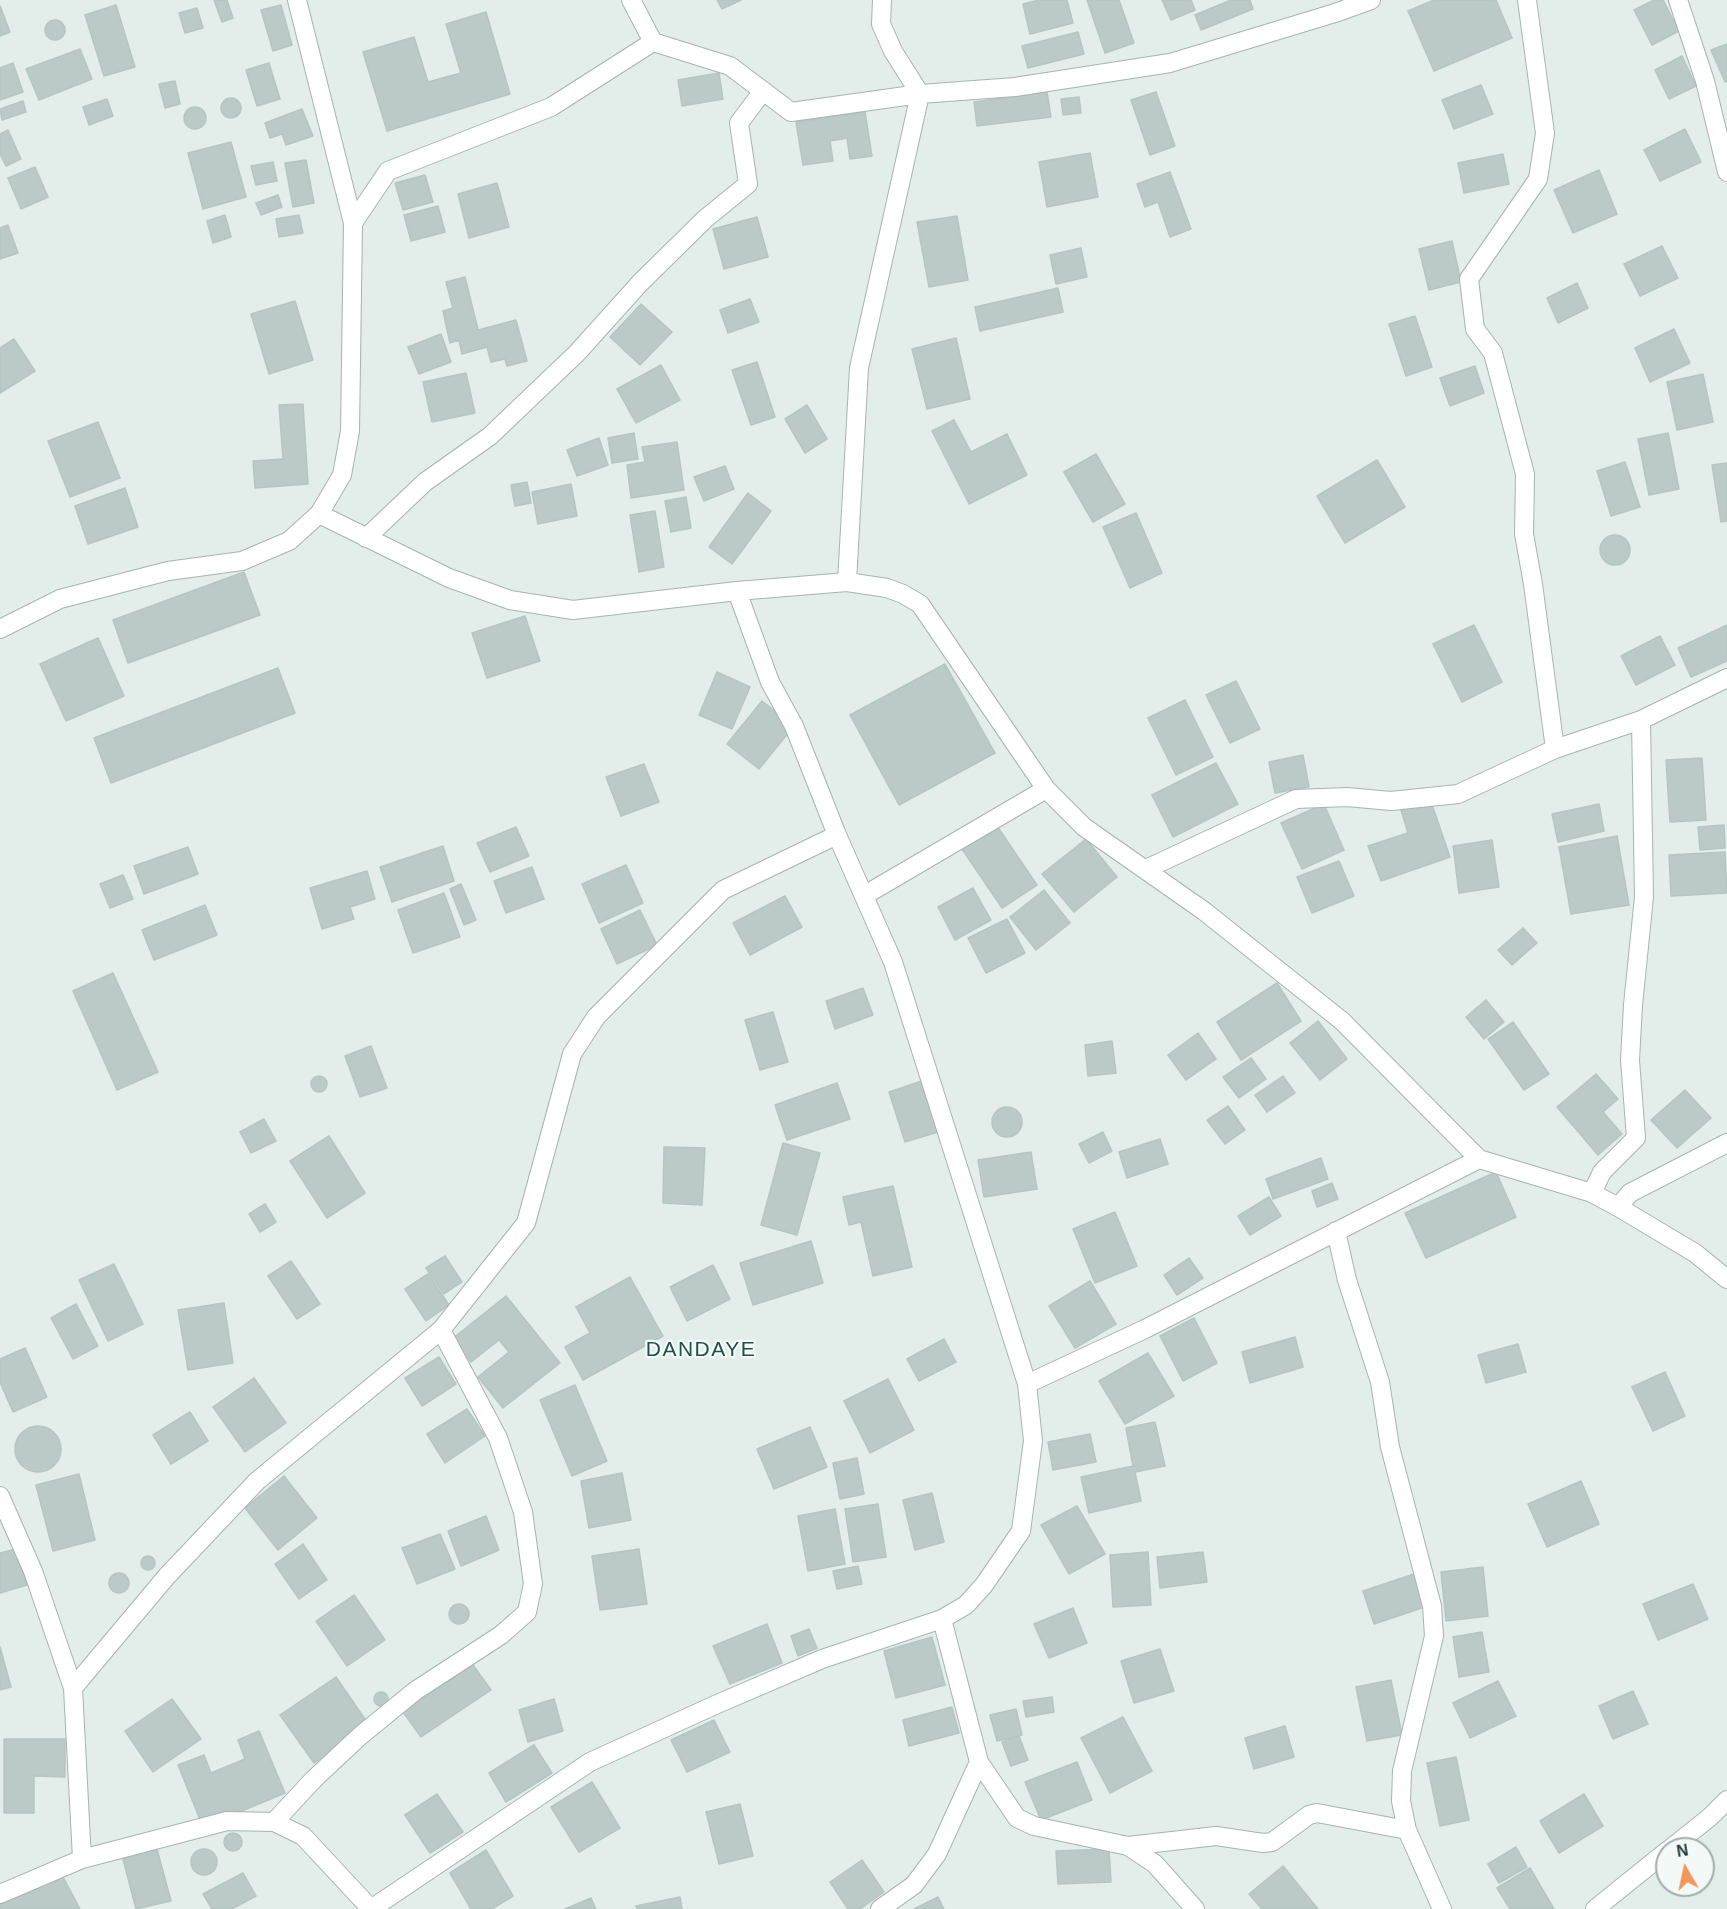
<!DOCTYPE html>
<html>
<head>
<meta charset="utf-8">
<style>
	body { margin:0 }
	#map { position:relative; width:1727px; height:1909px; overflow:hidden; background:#e3edea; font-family:Helvetica,sans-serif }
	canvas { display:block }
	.north { position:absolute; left:1655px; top:1837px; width:60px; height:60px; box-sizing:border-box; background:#f3f9f7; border:2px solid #9faeac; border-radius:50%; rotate:351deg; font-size:16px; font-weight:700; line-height:24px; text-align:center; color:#223e3b }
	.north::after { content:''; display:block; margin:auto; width:21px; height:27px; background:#f2965b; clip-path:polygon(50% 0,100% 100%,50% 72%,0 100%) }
</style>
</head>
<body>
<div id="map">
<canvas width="1727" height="1909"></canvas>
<div class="north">N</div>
</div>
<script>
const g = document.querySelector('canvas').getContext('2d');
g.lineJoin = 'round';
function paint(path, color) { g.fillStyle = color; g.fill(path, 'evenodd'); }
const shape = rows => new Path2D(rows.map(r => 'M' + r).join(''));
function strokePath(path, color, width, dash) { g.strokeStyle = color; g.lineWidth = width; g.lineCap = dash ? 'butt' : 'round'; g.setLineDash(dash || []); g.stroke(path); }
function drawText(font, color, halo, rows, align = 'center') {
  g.font = font + ' Helvetica,sans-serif'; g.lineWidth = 4.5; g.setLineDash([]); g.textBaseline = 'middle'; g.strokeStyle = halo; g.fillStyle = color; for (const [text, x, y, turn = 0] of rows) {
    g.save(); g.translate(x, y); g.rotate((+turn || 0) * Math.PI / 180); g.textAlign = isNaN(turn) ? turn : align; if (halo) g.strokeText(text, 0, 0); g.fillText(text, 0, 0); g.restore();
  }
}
const building = shape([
	[214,0,227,0,233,18,222,22,214,0],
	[717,0,741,0,722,9,717,0],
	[1039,0,1067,0,1073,23,1030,34,1023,4,1039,0],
	[1087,0,1119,0,1134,43,1105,53,1087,0],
	[1162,0,1191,0,1195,10,1171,20,1162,0],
	[1231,0,1250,0,1253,9,1201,30,1195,15,1231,0],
	[1434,0,1496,0,1512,38,1434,71,1408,11,1434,0],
	[1654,0,1663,0,1679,31,1652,45,1634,10,1654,0],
	[116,5,135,67,104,76,85,15,116,5],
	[281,5,292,45,273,51,261,10,281,5],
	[0,6,10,32,0,36,0,6],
	[197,8,203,28,185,33,179,13,197,8],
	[486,12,510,94,387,131,363,52,414,37,428,82,461,73,446,24,486,12],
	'45 30a10 10 0 1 1 20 0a10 10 0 1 1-20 0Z',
	[1078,32,1084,54,1028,68,1022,46,1078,32],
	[1727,44,1727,81,1725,82,1711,50,1727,44],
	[80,49,92,79,39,100,26,69,80,49],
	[1682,56,1696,86,1669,99,1655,70,1682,56],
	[13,63,23,92,0,100,0,68,13,63],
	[269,63,280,99,257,106,246,70,269,63],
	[719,73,723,99,682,106,678,80,719,73],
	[175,81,180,104,165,108,159,84,175,81],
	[1481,85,1493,114,1454,129,1442,100,1481,85],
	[1047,92,1051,117,977,126,974,102,1047,92],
	[1156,92,1175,146,1150,155,1131,100,1156,92],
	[1079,97,1081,113,1063,115,1061,99,1079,97],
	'221 108a10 10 0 1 1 20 0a10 10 0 1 1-20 0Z',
	[107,99,113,116,89,125,83,107,107,99],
	[23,101,26,112,2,120,0,109,23,101],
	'184 118a11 11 0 1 1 22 0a11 11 0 1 1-22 0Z',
	[302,109,313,136,286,145,282,134,270,138,265,123,302,109],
	[865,112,872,156,850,159,847,138,830,141,833,161,803,165,796,122,865,112],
	[1685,129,1701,162,1660,181,1644,150,1685,129],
	[8,130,21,159,6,166,0,154,0,134,8,130],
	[231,142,246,197,203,209,188,153,231,142],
	[1090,153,1098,197,1047,207,1039,162,1090,153],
	[1503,154,1509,184,1464,193,1458,163,1503,154],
	[306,160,314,203,293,207,285,163,306,160],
	[273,162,277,181,256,185,251,166,273,162],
	[35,167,48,197,21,209,8,178,35,167],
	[1599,170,1617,214,1573,233,1554,190,1599,170],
	[1170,172,1191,229,1170,237,1158,202,1145,207,1137,184,1170,172],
	[425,175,433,202,403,210,395,183,425,175],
	[497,183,509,227,469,238,458,194,497,183],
	[278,195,282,207,261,215,256,203,278,195],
	[438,206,445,232,411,241,404,215,438,206],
	[225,215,231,237,213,243,207,221,225,215],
	[299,215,303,233,279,237,276,219,299,215],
	[957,216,968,280,929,287,917,222,957,216],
	[757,217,768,257,724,269,713,229,757,217],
	[8,225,18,253,0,259,0,228,8,225],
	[1452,241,1461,282,1429,290,1419,249,1452,241],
	[1662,246,1678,278,1640,296,1624,264,1662,246],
	[1081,248,1087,277,1056,284,1050,255,1081,248],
	[465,277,478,330,516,320,527,361,507,366,505,359,491,362,487,347,462,354,459,340,450,343,443,311,453,308,446,282,465,277],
	[1577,283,1588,308,1558,323,1547,298,1577,283],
	[1058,288,1063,312,980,331,975,307,1058,288],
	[750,299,759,322,728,333,720,310,750,299],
	[295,301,313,360,269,374,251,314,295,301],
	[641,304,672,332,640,365,610,337,641,304],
	[1415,316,1432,367,1406,376,1389,324,1415,316],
	[1674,329,1690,363,1650,382,1635,348,1674,329],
	[441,334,451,362,419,374,408,347,441,334],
	[956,338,970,399,927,409,912,349,956,338],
	[14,339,35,371,0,393,0,348,14,339],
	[757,362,775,417,751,425,732,370,757,362],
	[661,365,680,400,636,423,617,389,661,365],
	[1475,366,1484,393,1450,406,1440,378,1475,366],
	[466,373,475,413,432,422,423,382,466,373],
	[1703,374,1713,422,1677,430,1667,382,1703,374],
	[303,404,308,484,255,488,253,461,283,459,279,405,303,404],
	[807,405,827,439,805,453,785,419,807,405],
	[954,420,971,452,1007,434,1027,475,969,504,932,431,954,420],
	[98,422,120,478,70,497,48,441,98,422],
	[634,433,638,459,612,463,608,438,634,433],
	[1668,433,1679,489,1649,495,1638,439,1668,433],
	[599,438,608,465,577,476,567,450,599,438],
	[677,442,684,490,631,498,627,465,645,462,642,447,677,442],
	[1096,454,1125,504,1093,522,1064,472,1096,454],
	[1377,460,1405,507,1345,543,1317,496,1377,460],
	[1625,462,1640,507,1611,516,1597,471,1625,462],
	[1727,463,1727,521,1721,522,1712,465,1727,463],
	[725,466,734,489,704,501,694,477,725,466],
	[527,482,531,503,515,506,511,485,527,482],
	[571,484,577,516,538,524,532,492,571,484],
	[125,488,138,527,88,544,75,506,125,488],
	[748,493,771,511,732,564,709,547,748,493],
	[686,497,691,528,671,532,665,501,686,497],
	[655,511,664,567,639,572,630,515,655,511],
	[1136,513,1162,573,1130,588,1103,527,1136,513],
	'1600 550a15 15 0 1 1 30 0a15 15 0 1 1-30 0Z',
	[244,572,260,615,128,663,113,620,244,572],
	[525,616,540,661,487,678,472,633,525,616],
	[1474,625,1502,682,1462,702,1433,644,1474,625],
	[1727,625,1727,661,1691,677,1678,648,1727,625],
	[1660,636,1675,665,1636,685,1621,656,1660,636],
	[98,638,124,696,66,721,40,664,98,638],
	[945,664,995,753,899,805,850,715,945,664],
	[278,668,295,713,111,783,94,738,278,668],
	[717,672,750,687,732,729,699,715,717,672],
	[1236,681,1260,729,1230,743,1206,695,1236,681],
	[1185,700,1213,757,1176,775,1148,718,1185,700],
	[762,701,794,726,759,769,727,744,762,701],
	[1303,755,1309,787,1275,793,1269,762,1303,755],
	[1702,758,1706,820,1670,822,1666,760,1702,758],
	[1216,763,1238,804,1173,837,1152,795,1216,763],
	[644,764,659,802,621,816,606,777,644,764],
	[1430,799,1450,857,1381,881,1368,846,1408,833,1401,810,1430,799],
	[1324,804,1344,850,1302,869,1281,823,1324,804],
	[1599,804,1604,831,1558,842,1552,814,1599,804],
	[1724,825,1725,848,1700,850,1698,827,1724,825],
	[997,826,1037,885,1002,908,962,849,997,826],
	[516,827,529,856,490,872,477,843,516,827],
	[1617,836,1629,905,1571,914,1559,847,1617,836],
	[1086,839,1117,877,1074,912,1042,874,1086,839],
	[1492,840,1499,887,1459,893,1453,846,1492,840],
	[443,846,454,881,392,902,380,867,443,846],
	[188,847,198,874,144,894,134,866,188,847],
	[1725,852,1727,893,1671,896,1669,855,1725,852],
	[1339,861,1354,896,1312,913,1297,877,1339,861],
	[626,865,643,903,599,923,582,884,626,865],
	[532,867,544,899,506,913,494,881,532,867],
	[367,871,375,899,350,907,354,919,322,929,310,888,367,871],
	[123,875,133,899,110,908,100,884,123,875],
	[461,884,476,920,464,925,450,889,461,884],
	[973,888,991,920,955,940,938,907,973,888],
	[1044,890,1070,923,1036,950,1010,917,1044,890],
	[444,893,460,937,413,953,398,910,444,893],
	[785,896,802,927,750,955,733,923,785,896],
	[205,905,217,935,154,960,142,930,205,905],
	[640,910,657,945,617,964,601,929,640,910],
	[1007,919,1025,953,986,973,968,938,1007,919],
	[1523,928,1537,943,1512,965,1498,950,1523,928],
	[113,973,158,1072,117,1090,73,991,113,973],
	[1277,983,1301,1021,1241,1060,1217,1022,1277,983],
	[863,988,873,1015,835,1029,826,1001,863,988],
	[1486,1000,1504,1022,1484,1039,1466,1017,1486,1000],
	[773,1012,788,1062,760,1070,745,1020,773,1012],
	[1318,1021,1347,1059,1320,1080,1290,1043,1318,1021],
	[1513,1022,1549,1074,1524,1090,1488,1039,1513,1022],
	[1198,1033,1216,1059,1186,1080,1168,1055,1198,1033],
	[1112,1041,1116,1073,1088,1076,1085,1045,1112,1041],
	[371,1046,387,1088,360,1097,345,1056,371,1046],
	[1251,1058,1266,1079,1239,1098,1223,1077,1251,1058],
	[1596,1074,1618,1099,1603,1112,1622,1134,1598,1155,1557,1107,1596,1074],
	[1283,1076,1295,1093,1267,1112,1255,1095,1283,1076],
	'311 1084a8 8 0 1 1 16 0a8 8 0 1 1-16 0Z',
	[922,1081,938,1132,905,1142,889,1092,922,1081],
	[837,1083,850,1119,787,1140,775,1105,837,1083],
	[1685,1090,1711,1118,1677,1148,1651,1120,1685,1090],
	[1228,1106,1245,1130,1225,1144,1207,1120,1228,1106],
	'992 1122a15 15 0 1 1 30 0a15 15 0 1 1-30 0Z',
	[264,1119,276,1141,251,1153,240,1132,264,1119],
	[1103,1132,1112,1151,1089,1163,1079,1144,1103,1132],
	[329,1136,365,1193,327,1218,290,1161,329,1136],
	[1160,1139,1168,1164,1127,1178,1119,1152,1160,1139],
	[783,1143,820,1153,797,1235,761,1225,783,1143],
	[664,1147,705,1148,702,1205,663,1203,664,1147],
	[1031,1152,1037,1189,984,1197,978,1160,1031,1152],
	[1321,1158,1328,1179,1273,1199,1266,1179,1321,1158],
	[1496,1172,1516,1217,1426,1258,1405,1213,1496,1172],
	[1332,1183,1338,1199,1317,1207,1312,1191,1332,1183],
	[893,1186,912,1267,873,1276,861,1222,849,1225,843,1197,893,1186],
	[1269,1197,1281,1216,1250,1235,1238,1216,1269,1197],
	[265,1204,276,1222,260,1232,249,1214,265,1204],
	[1115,1212,1137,1266,1095,1283,1073,1229,1115,1212],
	[811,1241,823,1283,753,1305,740,1263,811,1241],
	[445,1256,462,1282,444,1294,426,1268,445,1256],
	[1189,1258,1203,1278,1177,1295,1164,1275,1189,1258],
	[291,1261,320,1304,297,1319,268,1276,291,1261],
	[114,1264,143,1324,108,1341,79,1280,114,1264],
	[713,1265,730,1299,687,1321,670,1287,713,1265],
	[428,1274,449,1305,426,1321,405,1289,428,1274],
	[630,1277,663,1336,583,1380,565,1347,590,1333,576,1307,630,1277],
	[1090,1281,1116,1324,1075,1348,1049,1306,1090,1281],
	[506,1296,560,1363,503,1408,478,1377,509,1352,499,1340,471,1362,452,1339,506,1296],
	[224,1303,233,1363,188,1370,178,1310,224,1303],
	[76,1304,98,1346,73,1359,51,1318,76,1304],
	[1194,1318,1217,1363,1183,1381,1160,1336,1194,1318],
	[1295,1337,1303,1367,1250,1383,1242,1352,1295,1337],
	[944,1339,956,1362,919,1381,907,1359,944,1339],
	[1518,1344,1526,1372,1486,1383,1478,1355,1518,1344],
	[25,1348,47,1397,13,1412,0,1382,0,1359,25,1348],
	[1148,1353,1174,1396,1125,1424,1099,1381,1148,1353],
	[439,1357,456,1384,422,1406,405,1378,439,1357],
	[1665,1372,1685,1416,1653,1431,1632,1387,1665,1372],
	[254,1378,286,1423,245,1452,213,1407,254,1378],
	[888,1379,914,1430,870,1453,844,1401,888,1379],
	[575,1385,607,1461,572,1476,540,1400,575,1385],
	[467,1409,485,1436,445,1463,427,1434,467,1409],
	[190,1412,208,1441,171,1464,153,1435,190,1412],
	[1155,1422,1165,1466,1135,1472,1141,1501,1089,1513,1081,1477,1133,1466,1126,1428,1155,1422],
	'15 1449a23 23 0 1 1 46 0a23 23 0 1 1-46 0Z',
	[810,1427,827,1467,774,1489,757,1449,810,1427],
	[1090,1434,1096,1462,1053,1470,1048,1442,1090,1434],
	[857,1458,864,1494,840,1499,833,1463,857,1458],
	[622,1473,631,1520,589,1528,581,1481,622,1473],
	[79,1474,95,1540,53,1551,36,1485,79,1474],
	[284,1476,317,1518,278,1550,245,1508,284,1476],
	[1581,1481,1599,1524,1547,1547,1528,1504,1581,1481],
	[932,1493,944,1542,915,1550,903,1500,932,1493],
	[878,1504,886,1557,853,1562,845,1509,878,1504],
	[1077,1506,1105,1554,1069,1574,1041,1525,1077,1506],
	[835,1509,845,1564,808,1571,798,1516,835,1509],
	[486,1516,499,1550,461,1566,448,1531,486,1516],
	[440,1534,455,1569,417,1584,402,1548,440,1534],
	[303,1544,327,1580,299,1599,275,1564,303,1544],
	[16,1549,27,1585,0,1593,0,1553,16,1549],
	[639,1549,647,1604,600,1610,592,1556,639,1549],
	[1148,1552,1151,1605,1113,1607,1110,1555,1148,1552],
	[1203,1552,1207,1582,1160,1588,1157,1557,1203,1552],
	'141 1563a7 7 0 1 1 14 0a7 7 0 1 1-14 0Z',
	[858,1566,862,1584,837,1589,833,1571,858,1566],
	[1483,1567,1488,1616,1446,1621,1441,1572,1483,1567],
	'109 1583a10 10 0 1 1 20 0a10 10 0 1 1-20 0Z',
	[1417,1573,1428,1606,1374,1624,1363,1591,1417,1573],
	[1693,1584,1708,1619,1658,1640,1643,1604,1693,1584],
	[354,1595,385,1640,347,1666,316,1621,354,1595],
	'449 1614a10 10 0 1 1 20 0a10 10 0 1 1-20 0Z',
	[1073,1608,1087,1643,1049,1658,1034,1624,1073,1608],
	[767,1624,782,1663,730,1684,713,1646,767,1624],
	[809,1629,817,1648,798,1656,791,1636,809,1629],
	[1482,1632,1489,1672,1459,1677,1453,1637,1482,1632],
	[932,1637,945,1685,896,1698,884,1651,932,1637],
	[0,1647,11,1687,0,1690,0,1647],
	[1160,1649,1174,1691,1134,1703,1121,1661,1160,1649],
	[473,1665,491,1690,421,1737,403,1712,473,1665],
	[336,1677,369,1725,314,1763,280,1715,336,1677],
	[1391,1680,1402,1735,1367,1741,1356,1687,1391,1680],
	[1498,1681,1516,1716,1470,1738,1453,1703,1498,1681],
	[1633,1691,1648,1724,1613,1739,1599,1706,1633,1691],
	'374 1699a7 7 0 1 1 14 0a7 7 0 1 1-14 0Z',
	[1052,1697,1054,1712,1026,1717,1023,1701,1052,1697],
	[172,1699,201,1739,153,1772,125,1731,172,1699],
	[554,1699,563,1731,528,1742,519,1710,554,1699],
	[952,1707,959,1733,909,1746,903,1720,952,1707],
	[1016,1709,1022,1735,997,1741,990,1715,1016,1709],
	[1123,1717,1152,1771,1110,1793,1081,1738,1123,1717],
	[714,1720,730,1752,687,1772,671,1740,714,1720],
	[1285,1726,1294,1757,1254,1769,1245,1738,1285,1726],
	[259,1731,285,1793,203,1827,178,1765,204,1755,211,1773,245,1759,238,1740,259,1731],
	[1019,1736,1028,1760,1011,1766,1002,1742,1019,1736],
	[4,1739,65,1739,65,1777,34,1776,34,1813,4,1813,4,1739],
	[534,1745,552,1773,506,1802,489,1773,534,1745],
	[1456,1757,1469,1820,1440,1826,1427,1763,1456,1757],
	[1077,1762,1092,1800,1041,1820,1025,1782,1077,1762],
	[592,1782,620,1828,579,1852,551,1807,592,1782],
	[437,1794,463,1832,430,1853,405,1815,437,1794],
	[1584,1794,1603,1826,1559,1853,1540,1821,1584,1794],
	[740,1804,753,1856,719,1864,706,1812,740,1804],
	'224 1842a9 9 0 1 1 18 0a9 9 0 1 1-18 0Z',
	[1516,1847,1527,1867,1499,1883,1488,1864,1516,1847],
	[157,1849,171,1901,136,1909,123,1859,157,1849],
	[1109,1849,1111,1882,1058,1884,1056,1851,1109,1849],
	'191 1862a13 13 0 1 1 26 0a13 13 0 1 1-26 0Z',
	[486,1850,513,1896,492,1909,471,1909,450,1873,486,1850],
	[862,1860,884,1892,860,1909,848,1909,830,1882,862,1860],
	[1283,1866,1318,1909,1262,1909,1249,1894,1283,1866],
	[1530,1868,1554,1909,1510,1909,1497,1888,1530,1868],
	[61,1873,80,1909,0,1909,0,1905,61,1873],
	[243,1873,256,1896,232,1909,212,1909,203,1894,243,1873],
	[680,1897,682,1909,637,1909,636,1906,680,1897],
	[938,1897,944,1909,914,1909,938,1897],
	[591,1898,596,1909,565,1909,591,1898]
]);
const minor = shape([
	[631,0,653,42],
	[1527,0,1545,133,1538,179,1469,279,1475,329,1493,353,1525,474,1524,534,1533,584,1555,749],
	[1678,0,1705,81,1727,172],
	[353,223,388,171,551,107,653,42,730,66,791,112,920,94,1015,87,1170,63,1335,13,1371,0],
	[319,514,449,578,510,600,573,610,737,591,847,582,887,588,903,594,920,604,1046,789,1084,827,1204,911,1342,1021,1479,1159,1592,1193,1618,1207,1695,1253,1727,1279],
	[366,538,425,482,490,436,577,353,640,283,705,219,748,184,739,123,763,91],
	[847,582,859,368,920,94,893,51,881,24,882,0],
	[0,629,60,599,168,571,242,561,289,541,319,514,342,475,350,431,353,223,297,0],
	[1146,869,1296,799,1347,797,1391,801,1458,794,1555,749,1641,720,1727,678],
	[865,895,1046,789],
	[1592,1193,1602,1172,1636,1138,1630,1060,1633,1005,1644,897,1641,720],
	[1618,1207,1630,1193,1727,1143],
	[1336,1231,1347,1280,1380,1382,1390,1447,1432,1606,1434,1636,1402,1771,1401,1801,1407,1830,1442,1909],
	[1027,1384,1145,1329,1479,1159],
	[0,1496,33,1571,73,1688,82,1859],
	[942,1619,979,1762,1017,1818,1034,1826,1128,1846,1155,1864,1195,1909],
	[73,1688,167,1576,257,1481,441,1330,526,1223,572,1054,596,1017,723,890,837,835],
	[274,1822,314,1779,360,1736,415,1691,501,1635,527,1612,533,1584,523,1512,498,1438,441,1330],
	[1128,1846,1216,1836,1263,1843,1272,1842,1309,1815,1317,1813,1407,1830],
	[1670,1849,1710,1817,1727,1800],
	[0,1894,82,1859,227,1821,274,1822,303,1836,371,1909],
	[371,1909,590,1762,715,1705,822,1659,942,1619,966,1605,984,1585,1021,1531,1033,1441,1027,1384,893,962,837,835,794,726,770,682,737,591],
	[880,1909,914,1885,937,1854,979,1762],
	[1595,1909,1667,1851]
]);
const quarterNames = [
	["DANDAYE",701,1350]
];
paint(building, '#bbcac6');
strokePath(building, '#b5c6c2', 1.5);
strokePath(minor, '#a5b5b2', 20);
strokePath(minor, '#fff', 18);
g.letterSpacing = '1.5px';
drawText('21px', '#1e504c', '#f3f9f7', quarterNames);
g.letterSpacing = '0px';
</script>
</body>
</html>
